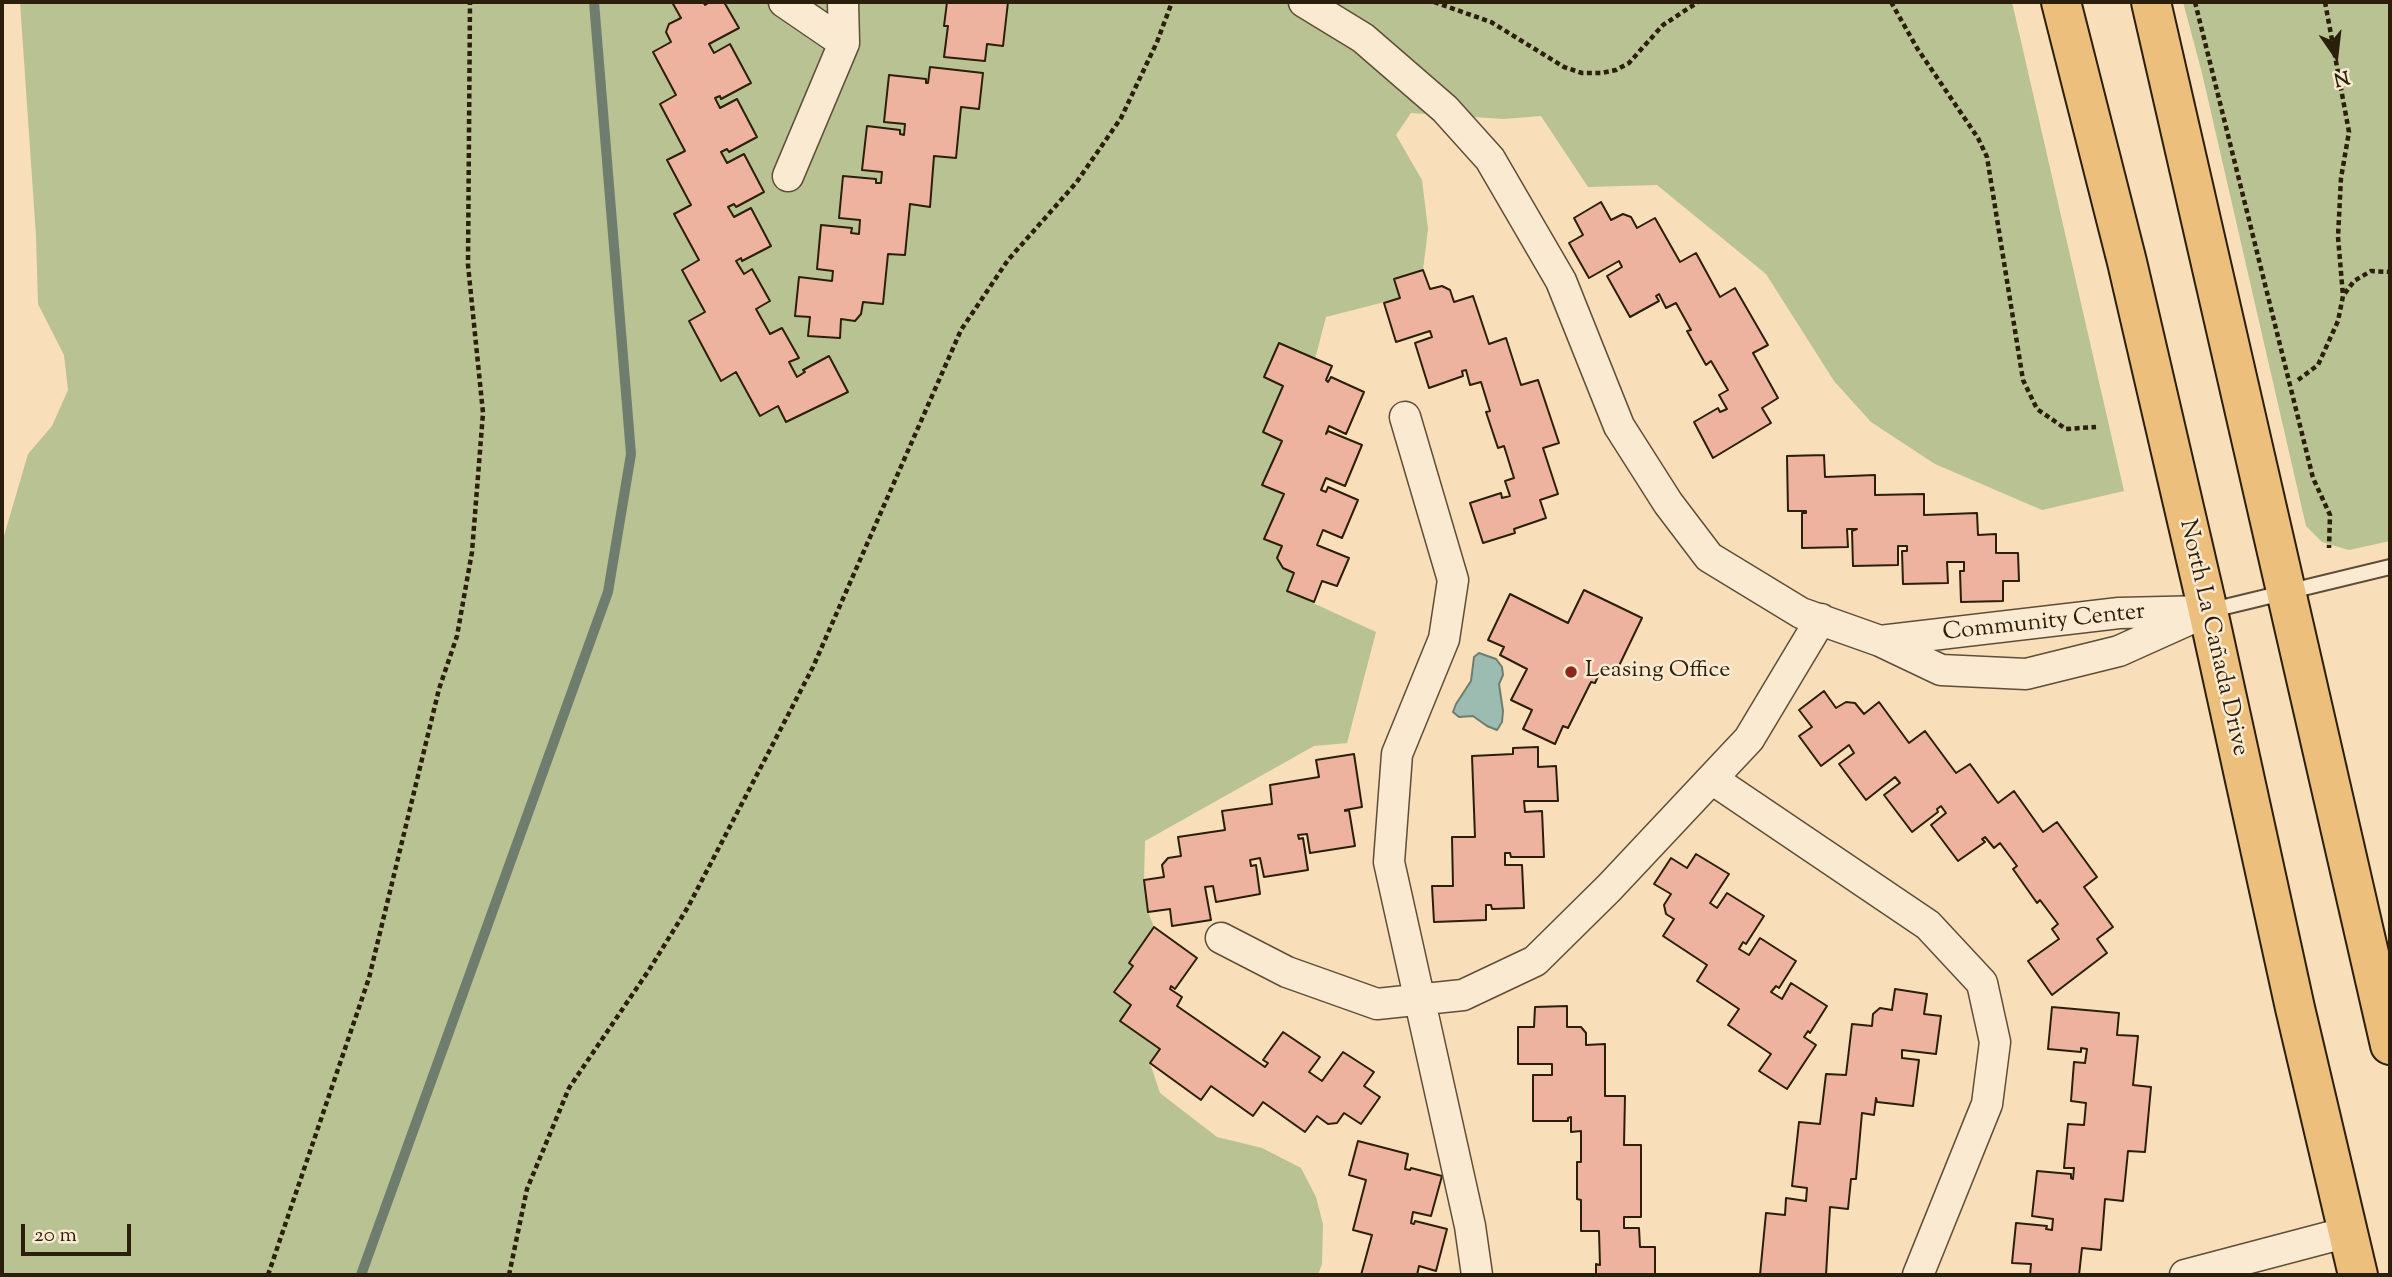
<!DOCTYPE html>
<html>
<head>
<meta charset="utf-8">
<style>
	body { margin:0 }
	#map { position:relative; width:2392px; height:1277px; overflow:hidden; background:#f8deb9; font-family:"Sorts Mill Goudy",serif }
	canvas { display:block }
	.frame { position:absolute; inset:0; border:4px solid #2b1e0a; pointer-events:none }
	.north { position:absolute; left:2301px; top:21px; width:70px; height:70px; -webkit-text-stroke:5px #faead2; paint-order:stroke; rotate:166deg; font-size:19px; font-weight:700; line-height:28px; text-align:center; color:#2b1e0a }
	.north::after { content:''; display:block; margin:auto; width:24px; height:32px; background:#2b1e0a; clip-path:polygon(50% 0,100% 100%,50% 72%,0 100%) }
	.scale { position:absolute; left:21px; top:1224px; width:110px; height:32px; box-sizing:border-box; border:4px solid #2b1e0a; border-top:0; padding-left:9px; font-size:21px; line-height:24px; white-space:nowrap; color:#2b1e0a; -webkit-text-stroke:5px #faead2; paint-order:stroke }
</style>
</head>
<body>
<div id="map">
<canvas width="2392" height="1277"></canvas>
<div class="frame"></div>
<div class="north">N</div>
<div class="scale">20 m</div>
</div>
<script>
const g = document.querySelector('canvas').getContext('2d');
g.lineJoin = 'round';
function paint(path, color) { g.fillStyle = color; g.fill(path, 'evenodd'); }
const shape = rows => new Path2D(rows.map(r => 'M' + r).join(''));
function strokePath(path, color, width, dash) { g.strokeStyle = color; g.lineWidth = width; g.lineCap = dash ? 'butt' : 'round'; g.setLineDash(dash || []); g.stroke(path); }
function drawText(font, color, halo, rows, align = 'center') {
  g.font = font + ' "Sorts Mill Goudy",serif'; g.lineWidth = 5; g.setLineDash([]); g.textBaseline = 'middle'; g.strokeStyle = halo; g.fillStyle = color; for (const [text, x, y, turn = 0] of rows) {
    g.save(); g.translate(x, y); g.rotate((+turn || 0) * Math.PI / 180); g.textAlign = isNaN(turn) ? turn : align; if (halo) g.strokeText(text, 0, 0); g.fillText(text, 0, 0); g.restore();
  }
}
const green = shape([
	[20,2,2012,2,2124,491,2042,510,1935,464,1871,422,1834,381,1766,274,1657,185,1588,187,1541,116,1504,119,1411,113,1396,135,1422,180,1428,229,1423,270,1394,279,1400,298,1326,317,1315,359,1279,344,1264,377,1283,386,1263,432,1282,441,1263,485,1284,494,1264,539,1282,546,1277,558,1283,568,1294,573,1287,591,1376,632,1347,743,1314,746,1145,841,1144,880,1148,912,1154,927,1129,963,1133,966,1114,992,1131,1005,1121,1021,1160,1049,1150,1063,1160,1093,1217,1137,1262,1148,1301,1168,1316,1197,1323,1224,1322,1264,1318,1275,2,1275,2,543,28,454,52,426,68,390,64,355,38,304,36,236],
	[2183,2,2390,2,2390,541,2349,550,2322,542,2306,526,2202,73]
]);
const water = shape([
	[1479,653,1496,659,1502,667,1503,675,1499,684,1503,711,1502,722,1497,730,1487,726,1473,716,1459,717,1453,712,1456,704,1471,681,1474,657,1479,653]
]);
const stream = shape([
	[361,1275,608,592,631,454,594,2]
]);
const building = shape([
	[672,2,703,2,705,5,710,2,724,2,739,28,709,44,714,53,730,44,751,83,721,99,720,96,715,98,720,108,737,99,757,137,729,152,727,149,721,152,727,163,744,154,764,192,736,207,734,204,728,207,734,217,751,208,771,246,742,261,741,258,736,261,744,274,752,269,770,301,756,309,770,334,782,328,799,358,789,362,797,377,805,372,803,370,829,356,848,392,786,422,778,406,760,416,736,372,721,381,689,321,705,312,682,270,699,260,674,214,691,205,667,160,685,151,660,104,676,95,653,52,671,42,666,32,669,24,681,18,672,2],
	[947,2,1008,2,1003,46,987,44,985,61,944,57,948,26,944,26,947,2],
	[930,67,983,73,979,109,961,107,956,158,934,156,930,207,910,204,905,255,888,254,883,304,863,302,861,314,855,321,841,319,840,338,808,336,810,317,795,316,799,277,832,281,833,271,817,269,821,225,852,228,851,233,859,234,860,220,839,218,843,176,876,179,876,183,881,183,882,172,862,170,867,126,900,130,900,134,904,135,905,124,884,122,889,75,926,79,926,83,928,83,930,67],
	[1601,202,1611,220,1623,214,1631,217,1637,228,1655,218,1680,262,1696,253,1720,297,1735,288,1768,345,1753,353,1778,398,1762,408,1771,423,1713,458,1694,422,1718,408,1720,412,1727,409,1719,395,1728,390,1711,361,1706,365,1687,331,1691,330,1676,303,1666,308,1659,294,1656,296,1659,301,1630,317,1607,276,1622,267,1619,261,1589,278,1569,243,1583,235,1574,218,1601,202],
	[1423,270,1430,289,1442,286,1450,290,1454,302,1473,296,1489,344,1506,338,1521,385,1538,380,1559,443,1543,448,1558,494,1540,500,1546,518,1514,529,1515,533,1483,543,1470,503,1501,493,1502,498,1510,496,1505,481,1514,478,1504,446,1498,448,1486,412,1490,411,1481,382,1470,385,1466,370,1462,371,1463,376,1429,388,1415,343,1432,337,1430,331,1396,342,1384,303,1400,298,1394,279,1423,270],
	[1279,343,1332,366,1326,380,1328,382,1331,377,1364,392,1346,434,1329,426,1326,434,1328,431,1362,445,1345,486,1326,478,1321,490,1326,492,1328,487,1358,500,1342,538,1323,530,1317,545,1349,558,1337,586,1322,581,1314,602,1287,591,1294,573,1283,568,1277,558,1282,546,1264,539,1284,494,1262,485,1282,441,1263,432,1283,386,1264,377,1279,343],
	[1824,455,1825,477,1875,475,1875,495,1924,494,1924,515,1977,513,1978,535,1996,534,1996,553,2018,553,2019,581,2003,581,2003,601,1961,602,1960,571,1964,571,1964,562,1947,562,1948,583,1903,584,1902,551,1907,551,1907,546,1898,546,1898,565,1853,566,1852,531,1857,529,1847,529,1848,547,1802,548,1802,513,1806,513,1806,511,1788,511,1787,456,1824,455],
	[1584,590,1642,618,1616,672,1603,666,1595,683,1591,682,1568,728,1563,726,1555,744,1523,729,1532,710,1511,700,1527,669,1500,655,1504,647,1488,640,1510,594,1568,623,1584,590],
	[1824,691,1836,708,1846,702,1855,703,1864,714,1879,702,1909,743,1925,731,1956,773,1970,764,1998,803,2014,791,2043,832,2057,822,2097,877,2084,887,2113,927,2097,939,2107,953,2052,995,2028,961,2059,939,2052,929,2058,924,2040,900,2037,903,2013,869,2017,866,2000,843,1994,848,1985,837,1982,839,1985,842,1958,861,1931,825,1946,813,1941,806,1937,809,1938,812,1912,832,1884,795,1900,783,1895,777,1866,800,1839,764,1854,753,1849,745,1821,766,1799,736,1812,727,1799,710,1824,691],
	[1538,747,1538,767,1556,766,1558,801,1524,801,1525,812,1542,811,1544,857,1511,857,1510,853,1505,853,1505,865,1522,865,1524,908,1492,909,1491,905,1486,905,1486,920,1434,922,1432,886,1453,886,1452,837,1475,837,1472,756,1513,754,1513,748,1538,747],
	[1354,754,1362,807,1345,810,1345,811,1349,810,1355,846,1310,853,1307,834,1298,835,1299,839,1303,838,1308,870,1264,877,1260,858,1250,860,1251,866,1256,865,1260,894,1216,902,1213,886,1205,887,1211,920,1172,926,1170,909,1148,912,1144,880,1164,877,1162,865,1168,858,1181,856,1178,837,1225,830,1222,811,1272,804,1270,785,1319,777,1316,760,1354,754],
	[1696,854,1729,874,1710,903,1717,908,1727,893,1764,916,1746,944,1743,942,1739,949,1749,955,1760,938,1796,961,1779,988,1776,986,1771,992,1782,999,1791,983,1827,1006,1810,1033,1808,1031,1804,1037,1816,1045,1787,1089,1759,1071,1771,1054,1728,1025,1739,1009,1697,981,1707,965,1663,936,1674,919,1666,914,1664,905,1671,894,1654,884,1671,858,1687,868,1696,854],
	[1154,927,1197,958,1175,989,1171,986,1170,989,1182,997,1177,1006,1265,1067,1268,1063,1263,1060,1283,1032,1320,1057,1309,1072,1322,1081,1343,1052,1374,1072,1364,1086,1380,1097,1361,1124,1344,1113,1337,1123,1328,1124,1317,1116,1305,1132,1263,1102,1253,1116,1211,1086,1201,1100,1150,1063,1160,1049,1120,1021,1131,1005,1114,992,1133,966,1129,963,1154,927],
	[1895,989,1927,994,1924,1014,1941,1016,1936,1054,1902,1050,1902,1058,1919,1060,1913,1106,1877,1102,1876,1098,1874,1115,1862,1113,1856,1179,1851,1179,1848,1209,1830,1207,1826,1275,1760,1275,1766,1213,1785,1215,1786,1198,1806,1201,1807,1188,1792,1186,1799,1122,1820,1124,1826,1074,1846,1075,1852,1024,1872,1026,1873,1014,1880,1008,1892,1010,1895,989],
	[1567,1006,1567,1027,1581,1027,1586,1033,1586,1045,1605,1044,1605,1096,1625,1096,1624,1145,1641,1145,1641,1217,1624,1217,1624,1228,1639,1228,1640,1247,1655,1247,1655,1275,1596,1275,1596,1264,1600,1265,1599,1231,1581,1231,1581,1200,1577,1199,1577,1162,1581,1162,1581,1131,1571,1132,1571,1117,1568,1118,1568,1121,1533,1121,1533,1075,1552,1075,1552,1064,1518,1064,1518,1027,1534,1027,1535,1007,1567,1006],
	[2052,1007,2119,1013,2117,1035,2138,1036,2133,1085,2151,1087,2145,1152,2128,1151,2123,1201,2105,1199,2101,1250,2082,1248,2079,1275,2030,1275,2031,1264,2012,1263,2016,1223,2047,1226,2046,1229,2052,1230,2053,1219,2032,1216,2037,1171,2071,1174,2071,1178,2073,1179,2074,1168,2064,1168,2068,1124,2084,1125,2086,1103,2071,1101,2074,1062,2085,1063,2087,1049,2081,1048,2081,1052,2048,1049,2052,1007],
	[1358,1141,1408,1154,1405,1169,1410,1170,1411,1168,1442,1176,1431,1216,1413,1212,1411,1223,1414,1224,1415,1221,1447,1229,1436,1271,1419,1266,1417,1275,1361,1275,1372,1235,1353,1230,1366,1180,1349,1175,1358,1141]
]);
const path = shape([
	[1434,2,1491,22,1564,67,1582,73,1601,73,1616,70,1629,63,1663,25,1698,2],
	[1891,2,1917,48,1978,138,1987,157,2023,380,2037,409,2066,429,2096,427],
	[2195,2,2313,478,2330,515,2329,548],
	[2325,2,2349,132,2341,178,2338,237,2343,296],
	[2298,380,2318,365,2338,321,2343,296,2354,281,2371,271,2390,272],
	[268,1275,369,978,439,689,457,636,472,552,483,413,468,265,470,2],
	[509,1275,527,1189,569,1088,649,970,688,907,813,667,961,330,1008,260,1076,183,1121,118,1157,42,1172,2]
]);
const service = shape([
	[2208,611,2390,567]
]);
const minor = shape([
	[784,2,844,43],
	[1304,2,1363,38,1445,109,1490,159,1561,281,1619,426,1668,503,1709,557,1801,613,1880,641,1941,670,2026,674,2119,651,2208,611,2119,613,1880,641],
	[788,176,844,43,843,2],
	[1405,417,1453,580,1444,639,1397,754,1389,862,1470,1226,1477,1275],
	[1712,779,1928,925,1982,983,1995,1042,1987,1104,1918,1275],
	[1221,938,1287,972,1377,1004,1463,995,1535,961,1609,888,1749,739,1821,619],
	[2185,1275,2348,1232]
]);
const primary = shape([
	[2061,2,2127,262,2208,611,2295,1008,2358,1275],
	[2151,2,2390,1045]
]);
const markers = [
	[1571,672,7,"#8f2418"]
];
const streetNames = [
	["Community Center",2044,624,-6],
	["North La Cañada Drive",2212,638,77]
];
const poiNames = [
	["Leasing Office",1585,672]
];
paint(green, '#b9c292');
paint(water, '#9dbcb1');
strokePath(water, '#6f7d6e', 2);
strokePath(stream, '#6f7d6e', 10);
paint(building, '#edb39f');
strokePath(building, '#2b1e0a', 2);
strokePath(service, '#5e4e36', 18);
strokePath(minor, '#5e4e36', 33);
strokePath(primary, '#2b1e0a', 42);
strokePath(path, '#2b1e0a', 4.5, [5, 3.5]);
strokePath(service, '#faead2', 14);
strokePath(minor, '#faead2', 30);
strokePath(primary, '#ecbf7c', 38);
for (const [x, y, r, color] of markers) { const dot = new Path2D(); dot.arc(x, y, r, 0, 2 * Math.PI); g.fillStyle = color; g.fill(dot); strokePath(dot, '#faead2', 2.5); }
drawText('24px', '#2b1e0a', '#faead2', streetNames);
drawText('24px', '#2b1e0a', '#faead2', poiNames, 'left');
</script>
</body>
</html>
